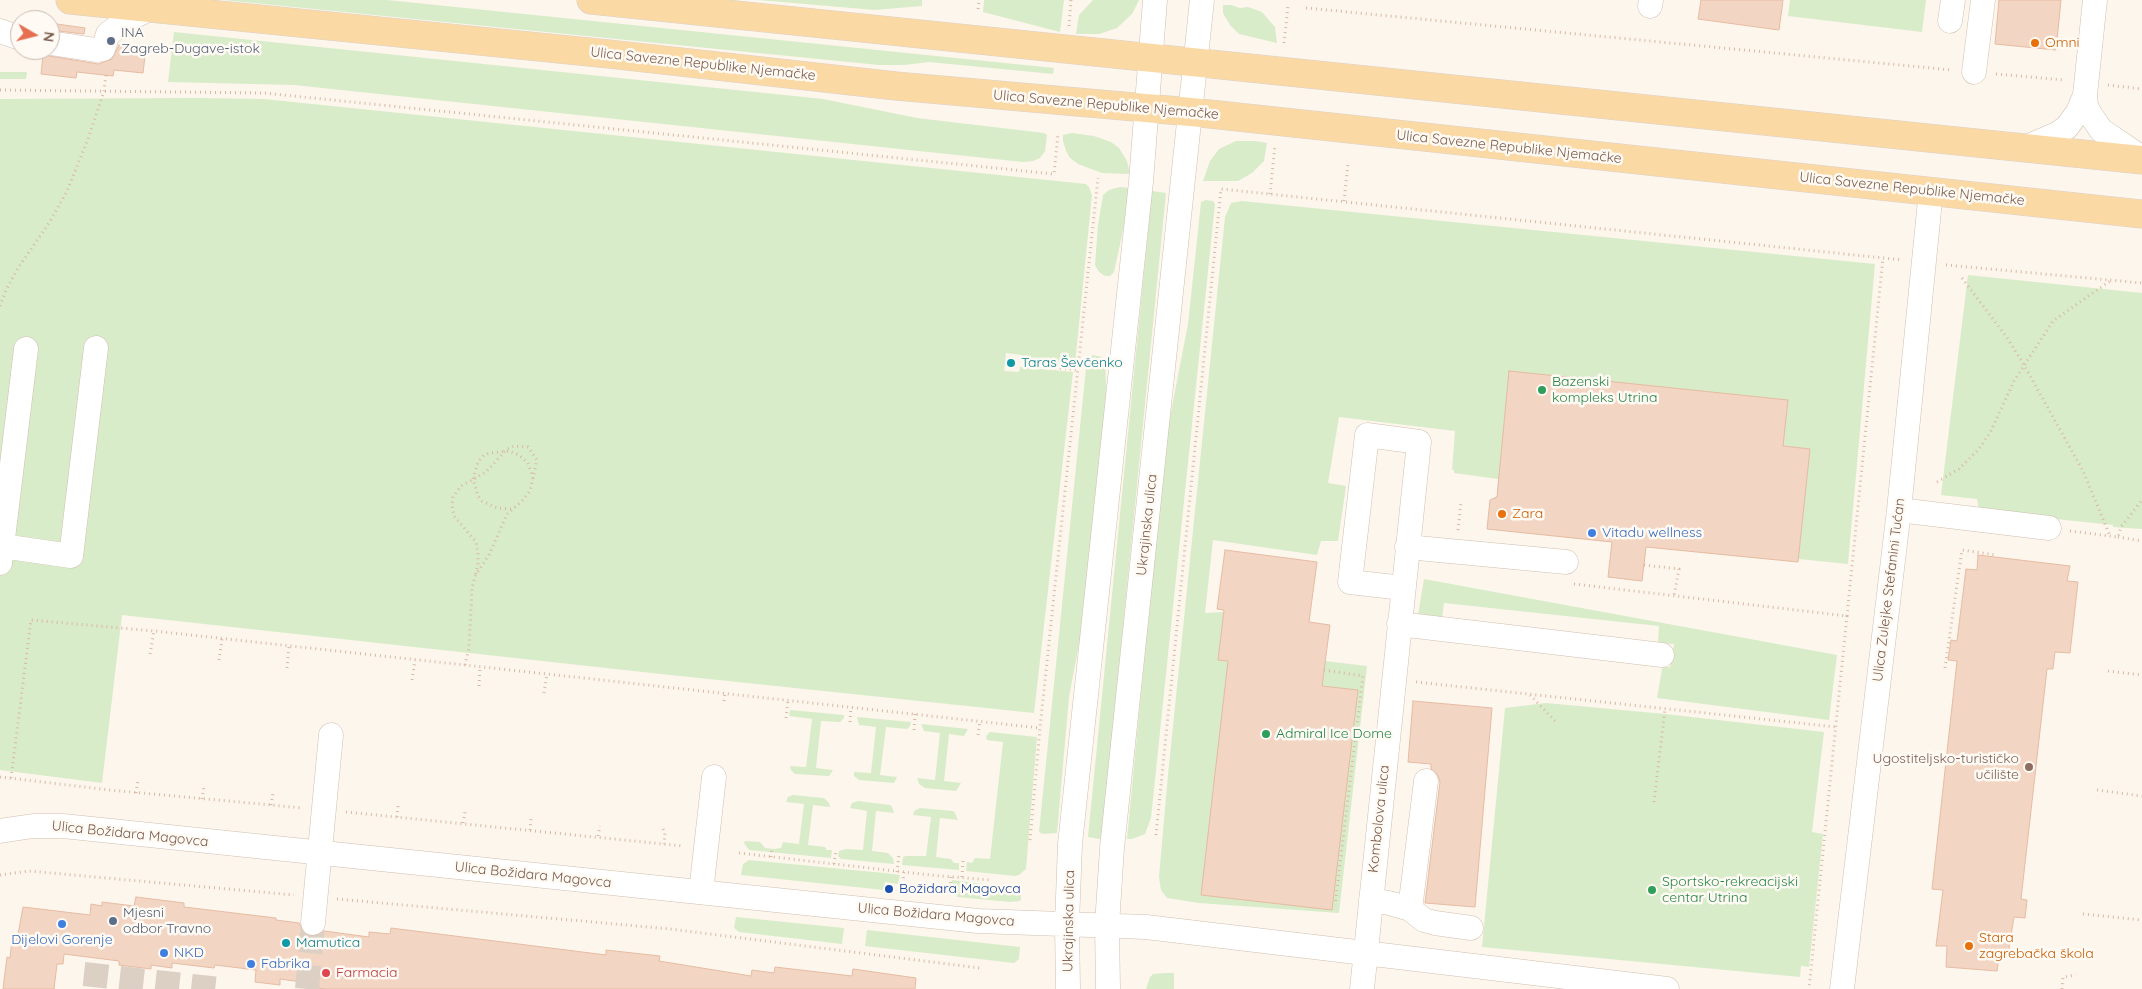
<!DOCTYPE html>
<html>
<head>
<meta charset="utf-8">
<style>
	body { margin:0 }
	#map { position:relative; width:2142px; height:989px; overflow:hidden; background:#fdf6ec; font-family:Quicksand,sans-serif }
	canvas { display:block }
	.north { position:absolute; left:10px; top:10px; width:50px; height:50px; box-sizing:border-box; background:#fffaf3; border:1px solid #cabbb1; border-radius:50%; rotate:98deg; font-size:14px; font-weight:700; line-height:20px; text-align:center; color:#7a5c4d }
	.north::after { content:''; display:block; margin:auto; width:18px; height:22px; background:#e76f51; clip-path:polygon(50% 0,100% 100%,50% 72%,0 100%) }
</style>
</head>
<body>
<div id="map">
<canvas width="2142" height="989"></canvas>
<div class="north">N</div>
</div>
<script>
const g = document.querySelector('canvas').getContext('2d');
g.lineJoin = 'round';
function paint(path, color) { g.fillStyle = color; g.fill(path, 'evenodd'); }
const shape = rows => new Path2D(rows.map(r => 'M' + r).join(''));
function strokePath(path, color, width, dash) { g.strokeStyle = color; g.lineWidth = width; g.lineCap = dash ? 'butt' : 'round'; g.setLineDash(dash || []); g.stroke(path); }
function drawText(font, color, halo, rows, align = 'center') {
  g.font = font + ' Quicksand,sans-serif'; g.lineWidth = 5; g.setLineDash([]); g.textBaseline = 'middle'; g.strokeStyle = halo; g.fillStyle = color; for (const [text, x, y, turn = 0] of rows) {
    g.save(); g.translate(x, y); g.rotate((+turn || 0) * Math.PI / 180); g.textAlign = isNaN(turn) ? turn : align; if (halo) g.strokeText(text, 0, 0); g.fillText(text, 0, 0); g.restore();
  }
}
const green = shape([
	[223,0,387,0,1054,68,1053,74,929,62,904,65,879,65],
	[758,0,922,0,922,6,875,10],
	[984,0,1064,0,1060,32,983,12],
	[1093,0,1139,0,1132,14,1117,28,1099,34,1076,34,1079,15],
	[1790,0,1926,0,1922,32,1788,16],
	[1223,5,1231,5,1240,8,1248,7,1262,12,1275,27,1277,43,1239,34,1230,25,1223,13],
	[174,32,823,99,917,118,1044,133,1047,135,1045,151,1040,158,1033,161,1023,162,294,85,168,82],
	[0,72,27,72,26,79,0,79],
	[196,98,264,99,1086,184,1089,187,1092,195,1075,364,1020,359,1021,355,1006,353,1004,371,1019,372,1020,367,1073,372,1034,713,661,674,122,615,102,783,0,770,0,99],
	[1072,133,1094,136,1111,142,1119,148,1127,161,1130,174,1102,173,1078,164,1070,158,1066,151,1063,141,1063,135],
	[1236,141,1255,141,1267,143,1264,161,1252,173,1238,181,1203,181,1210,161,1219,149],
	[1120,187,1130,188,1127,212,1114,272,1110,276,1105,276,1099,272,1095,265,1098,225,1103,195,1109,190],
	[1152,191,1166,193,1102,838,1099,839,1088,837],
	[1206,200,1213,201,1215,204,1151,818,1145,834,1132,839,1127,839,1165,443,1188,324,1201,202],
	[1242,201,1875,264,1848,564,1799,559,1798,562,1646,547,1642,581,1608,577,1612,542,1487,529,1490,500,1497,496,1498,479,1454,473,1454,470,1452,470,1455,431,1339,417,1328,483,1346,486,1338,541,1321,541,1317,555,1213,540,1205,613,1223,612,1330,625,1325,661,1367,666,1339,913,1199,903,1167,898,1161,890,1159,877,1168,775,1225,217,1231,203],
	[1968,275,2142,293,2142,529,2113,527,2113,525,1979,511,1977,499,1941,495],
	[1093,355,1102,357,1105,361,1107,401,1083,623,1069,697,1057,833,1043,834,1039,832,1087,358],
	[1424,579,1837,655,1829,720,1657,698,1662,669,1664,667,1670,667,1674,644,1658,643,1659,626,1444,603,1442,619,1418,615],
	[1546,703,1665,714,1824,732,1812,832,1823,834,1809,967,1801,966,1800,977,1482,947,1505,708],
	[790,710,844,715,844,718,840,722,821,721,816,768,833,770,829,776,795,774,791,770,790,766,806,767,812,719,789,716],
	[857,717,911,722,910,726,907,729,886,727,880,775,897,777,894,783,859,780,854,776,854,772,871,773,876,727,859,725],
	[921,724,968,729,964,736,949,734,944,781,961,783,956,791,925,788,919,784,917,778,935,780,940,733,924,731],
	[990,732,1037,737,1026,869,1019,875,1015,876,966,871,967,862,972,863,975,858,990,859,1003,742,987,740,986,736],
	[793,795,824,798,829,803,830,807,813,805,808,845,825,847,827,850,832,850,831,858,749,850,744,843,745,841,760,842,765,848,774,849,781,848,783,842,799,844,804,804,786,802,788,797],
	[858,801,890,805,892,807,894,813,876,811,872,851,888,853,893,858,894,864,841,859,838,856,839,851,846,849,863,850,867,811,850,808,852,803],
	[920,808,953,811,955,813,958,820,940,818,936,857,951,859,954,863,959,863,959,870,902,865,903,857,906,856,926,856,931,817,913,815,914,811],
	[749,860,884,873,900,875,898,884,885,882,884,890,741,875,743,864],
	[952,880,1015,888,1021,890,1021,899,1020,901,1010,902,957,897,958,890,952,890],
	[736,917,844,928,842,944,739,932,734,928],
	[867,930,1020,947,1019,959,1014,963,865,946],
	[1165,973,1174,973,1174,989,1146,989,1150,977,1153,974]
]);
const building = shape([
	[1701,0,1783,0,1779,30,1698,19,1701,0],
	[1999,0,2061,0,2056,50,1995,44,1999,0],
	[50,23,85,28,84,34,50,30,50,23],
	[119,45,146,48,143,73,114,70,113,76,77,72,76,78,41,74,43,55,98,64,112,59,119,45],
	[1509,371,1788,400,1783,446,1810,449,1798,562,1646,547,1642,581,1608,577,1612,542,1487,529,1490,500,1497,497,1509,371],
	[1225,550,1317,562,1309,622,1330,625,1322,686,1358,690,1332,910,1201,895,1228,661,1218,660,1224,610,1217,609,1225,550],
	[1978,555,2070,566,2067,581,2078,582,2070,653,2055,652,2053,669,2047,669,2021,899,2027,900,2025,918,2014,917,2008,954,2000,952,1997,971,1946,967,1947,946,1936,946,1943,890,1932,889,1957,661,1948,660,1951,640,1957,641,1966,569,1977,570,1978,555],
	[1413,701,1492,708,1475,907,1425,903,1440,782,1438,775,1431,769,1431,764,1408,762,1413,701],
	[136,897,184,903,184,907,276,918,276,920,299,923,305,934,311,937,318,936,324,931,369,937,369,932,390,934,391,928,606,955,606,950,660,956,659,961,751,976,752,970,774,973,775,967,852,976,853,969,916,978,915,989,327,989,316,988,316,984,280,979,280,985,255,982,256,970,215,965,214,968,172,963,172,968,151,965,151,969,119,965,119,961,64,954,63,964,57,964,54,989,3,989,7,957,10,958,12,940,17,940,23,907,90,915,91,904,102,906,102,902,134,906,136,897]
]);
const minorTunnel = shape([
	[84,974,220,989],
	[307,989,313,923]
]);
const path = shape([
	[1306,8,1952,70],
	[978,9,979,0],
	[1069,26,1071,0],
	[1284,43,1288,6],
	[1996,74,2064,80],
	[2108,85,2142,89],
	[0,90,264,93,1054,174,1058,134],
	[1270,194,1275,145],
	[1344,201,1348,164],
	[1946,265,2142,283],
	[1962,278,2008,339,2024,365,2083,471,2110,536],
	[0,306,6,290,18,268,49,223,67,191,88,139,104,91,106,75],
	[1025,365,1078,370],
	[1937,482,1959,469,1978,450,1990,433,2014,381,2053,321,2110,281],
	[511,509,497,508,482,501,478,496,473,479,478,462,484,455,490,453,509,451,519,455,528,463,533,478],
	[1458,530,1461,502],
	[2070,531,2118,537,2121,527,2142,500],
	[2118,537,2142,541],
	[1644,565,1679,569,1674,596],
	[1574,584,1847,616,1809,989],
	[1847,616,1883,258],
	[150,654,154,631],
	[219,660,222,639],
	[465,665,469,648,472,589,475,576,489,555,507,514,522,501,530,491,537,460,528,447,514,446,507,449,486,472,461,486,453,497,452,505,454,516,476,542,478,553,478,565,475,576],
	[287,668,289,646],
	[1945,668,1962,550,1996,555],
	[1324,670,1363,676,1335,905],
	[2108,671,2142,675],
	[412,680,415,660],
	[1416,682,1836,727],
	[479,686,480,667],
	[544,693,547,674],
	[1530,695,1557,723],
	[724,701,725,693],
	[786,718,788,700],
	[850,722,851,707],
	[914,730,915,714],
	[978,735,980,721],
	[0,777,110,790,303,808],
	[11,778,31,620,154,631,1040,728],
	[2097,790,2142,796],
	[136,793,138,780],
	[202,799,204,786],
	[1654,802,1665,709],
	[271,805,273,793],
	[346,812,683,846],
	[397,817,398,806],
	[463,823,465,812],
	[663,829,665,833,664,844],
	[530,830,531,818],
	[1156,835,1221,189,1903,260],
	[598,836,600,826],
	[1030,840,1040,728,1098,178],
	[739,853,930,875,990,880],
	[771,857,772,848],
	[834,864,836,850],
	[897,872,899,855],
	[0,875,29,871,294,895],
	[962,877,963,861],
	[902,888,904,872],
	[950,893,951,877],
	[337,899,670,929,980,968],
	[2083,914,2142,920],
	[2062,989,2063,977,2076,975]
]);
const minor = shape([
	[2095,0,2085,95,2086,106,2090,114,2101,130,2142,158],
	[1650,6,1651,0],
	[1950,21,1953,0],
	[0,31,20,38],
	[50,43,96,50,103,49,108,34,127,20,151,8],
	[1974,72,1983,0],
	[2024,148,2057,134,2067,127,2078,112,2085,95],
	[1899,510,2049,528],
	[2,546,71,556,96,348],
	[1407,547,1566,562],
	[0,563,26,349],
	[1399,624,1662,655],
	[0,831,33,826,63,826,978,921,1146,927,1667,989],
	[701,892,714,777],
	[1371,900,1389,903,1410,909,1424,920,1435,923,1471,928],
	[1410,909,1426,781],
	[313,923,331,735],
	[1068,989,1067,924,1070,844,1141,182,1155,0],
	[1108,989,1107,925,1112,848,1202,0],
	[1362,989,1419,442,1367,435,1350,582,1403,588],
	[1842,989,1899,510,1931,191]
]);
const major = shape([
	[70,0,609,54,896,86,1191,112,2142,214],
	[591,0,2142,160]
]);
const markers = [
	[111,41,5,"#5c6f8a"],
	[2035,43,5,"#e8710a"],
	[1011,363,5,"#0f9aa8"],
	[1542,390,5,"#2e9e5b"],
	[1502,514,5,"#e8710a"],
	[1592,533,5,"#3f7fe0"],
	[1266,734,5,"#2e9e5b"],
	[2029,767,5,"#8d6e63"],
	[889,889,5,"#1a4fb4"],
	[1652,890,5,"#2e9e5b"],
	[113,921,5,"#5c6f8a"],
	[62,924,5,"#3f7fe0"],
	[286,943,5,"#0f9aa8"],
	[1969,946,5,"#e8710a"],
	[164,953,5,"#3f7fe0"],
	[251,964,5,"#3f7fe0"],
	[326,973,5,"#e0444e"]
];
const serviceNames = [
	["INA",121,33],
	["Zagreb-Dugave-istok",121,49],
	["Mjesni",123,913],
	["odbor Travno",123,929]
];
const foodNames = [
	["Omni",2045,43],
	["Zara",1512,514],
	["Stara",1979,938],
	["zagrebačka škola",1979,954]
];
const streetNames = [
	["Ulica Savezne Republike Njemačke",703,64,6],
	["Ulica Savezne Republike Njemačke",1106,105,5],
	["Ulica Savezne Republike Njemačke",1509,147,6],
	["Ulica Savezne Republike Njemačke",1912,189,6],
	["Ukrajinska ulica",1147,525,-84],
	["Ulica Zulejke Stefanini Tućan",1889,590,-83],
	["Kombolova ulica",1379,819,-84],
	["Ulica Božidara Magovca",130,834,6],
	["Ulica Božidara Magovca",533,875,6],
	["Ulica Božidara Magovca",936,915,5],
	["Ukrajinska ulica",1069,921,-89]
];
const cultureNames = [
	["Taras Ševčenko",1021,363],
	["Mamutica",296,943]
];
const leisureNames = [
	["Bazenski",1552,382],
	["kompleks Utrina",1552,398],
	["Admiral Ice Dome",1276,734],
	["Sportsko-rekreacijski",1662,882],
	["centar Utrina",1662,898]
];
const shopNames = [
	["Vitadu wellness",1602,533],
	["Dijelovi Gorenje",62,940,"center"],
	["NKD",174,953],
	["Fabrika",261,964]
];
const educationNames = [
	["Ugostiteljsko-turističko",2019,759],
	["učilište",2019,775]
];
const transitNames = [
	["Božidara Magovca",899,889]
];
const healthNames = [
	["Farmacia",336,973]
];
paint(green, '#d8ecc9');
paint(building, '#f3d5c3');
strokePath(building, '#e6bba3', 1);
strokePath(minorTunnel, '#dcd0c4', 24, [24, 12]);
strokePath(minor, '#d1beb0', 25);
strokePath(major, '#dad1cd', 29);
strokePath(path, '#d9b8a5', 3, [1, 4]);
strokePath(minor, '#fff', 24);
strokePath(major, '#fbd9a5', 28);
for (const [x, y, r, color] of markers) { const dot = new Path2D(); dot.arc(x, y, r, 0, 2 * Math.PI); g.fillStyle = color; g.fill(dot); strokePath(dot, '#fffaf3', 2); }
drawText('14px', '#4e5e75', '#fffaf3', serviceNames, 'left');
drawText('14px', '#c56008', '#fffaf3', foodNames, 'left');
drawText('14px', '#7a5c4d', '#fffaf3', streetNames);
drawText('14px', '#0d838f', '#fffaf3', cultureNames, 'left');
drawText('14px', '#27864d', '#fffaf3', leisureNames, 'left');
drawText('14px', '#366cbe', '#fffaf3', shopNames, 'left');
drawText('14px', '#785e54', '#fffaf3', educationNames, 'right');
drawText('14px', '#164399', '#fffaf3', transitNames, 'left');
drawText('14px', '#be3a42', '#fffaf3', healthNames, 'left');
</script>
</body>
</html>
